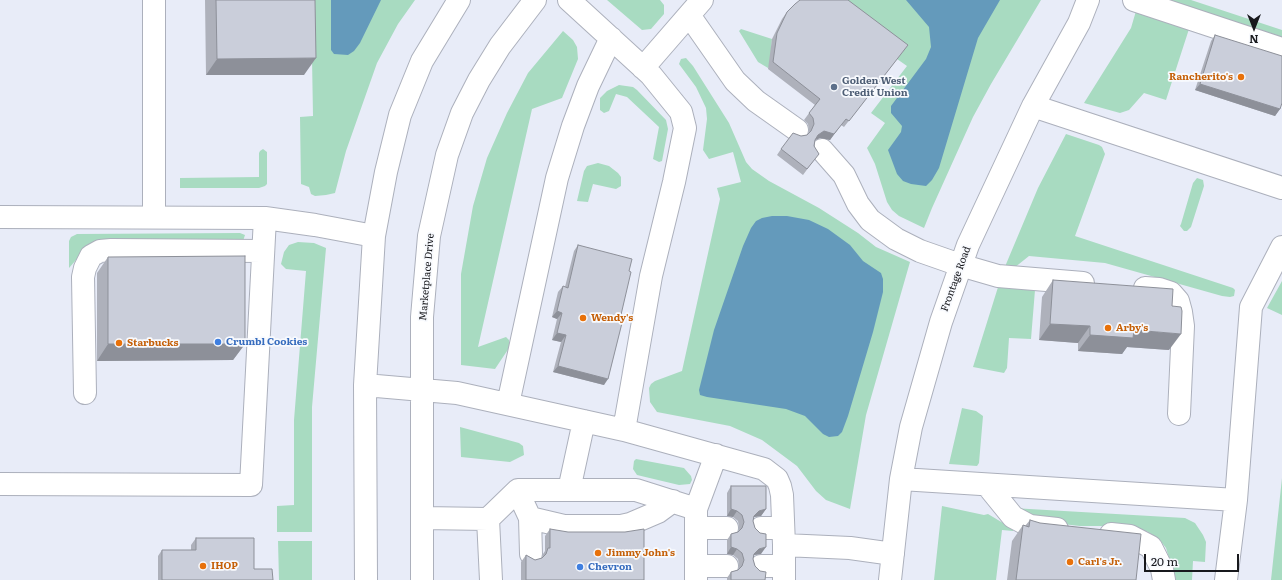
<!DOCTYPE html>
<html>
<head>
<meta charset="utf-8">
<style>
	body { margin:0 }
	#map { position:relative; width:1282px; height:580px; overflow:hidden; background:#e8ecf8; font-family:Literata,serif }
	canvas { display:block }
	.north { position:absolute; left:1234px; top:8px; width:40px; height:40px; -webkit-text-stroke:3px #f8fafe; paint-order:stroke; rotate:180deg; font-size:11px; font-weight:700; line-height:16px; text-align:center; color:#18191d }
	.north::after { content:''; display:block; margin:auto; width:14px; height:18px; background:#18191d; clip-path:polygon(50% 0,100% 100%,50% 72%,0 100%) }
	.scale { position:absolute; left:1144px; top:554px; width:95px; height:18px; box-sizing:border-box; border:2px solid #18191d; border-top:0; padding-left:5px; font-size:12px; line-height:14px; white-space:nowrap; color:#18191d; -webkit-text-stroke:3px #f8fafe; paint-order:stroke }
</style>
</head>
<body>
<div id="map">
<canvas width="1282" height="580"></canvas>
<div class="north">N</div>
<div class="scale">20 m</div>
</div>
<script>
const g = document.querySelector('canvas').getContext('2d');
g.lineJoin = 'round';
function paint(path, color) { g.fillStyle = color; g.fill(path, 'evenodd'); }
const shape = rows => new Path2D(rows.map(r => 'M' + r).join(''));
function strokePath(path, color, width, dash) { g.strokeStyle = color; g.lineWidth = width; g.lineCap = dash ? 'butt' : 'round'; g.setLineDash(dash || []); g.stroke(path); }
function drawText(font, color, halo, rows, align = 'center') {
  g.font = font + ' Literata,serif'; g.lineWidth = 3.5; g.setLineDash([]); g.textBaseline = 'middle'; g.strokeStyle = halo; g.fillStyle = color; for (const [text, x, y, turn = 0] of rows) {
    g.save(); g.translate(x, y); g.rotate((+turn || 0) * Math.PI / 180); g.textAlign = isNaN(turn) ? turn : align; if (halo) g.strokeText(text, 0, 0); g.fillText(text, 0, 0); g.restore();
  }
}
const green = shape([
	[311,0,415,0,398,24,377,63,346,151,335,193,326,195,315,196,311,194,309,187,301,184,300,117,313,116],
	[607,0,660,0,664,5,664,14,651,29,642,30],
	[835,0,1041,0,991,84,973,117,932,208,924,228,899,216,892,210,887,202,875,164,867,148,885,123,871,113,907,66,897,59,903,51],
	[1161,0,1191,0,1282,30,1282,39],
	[1136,11,1189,29,1166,100,1144,93,1129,110,1120,113,1084,103,1131,28],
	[741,29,772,39,771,50,777,56,768,68,758,62,739,31],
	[563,31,573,40,577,47,578,59,562,98,532,109,478,347,506,337,509,340,509,348,495,369,461,365,461,274,473,206,487,158,507,113,528,73],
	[686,58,693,66,729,123,746,162,752,169,769,181,819,208,858,233,876,247,910,262,866,415,850,509,826,500,816,491,797,466,762,440,730,426,657,412,650,402,649,388,651,384,655,381,682,371,720,199,717,188,741,182,733,152,709,159,703,150,707,119,706,108,696,87,679,64,681,59],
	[619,85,633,87,637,90,666,120,668,129,662,161,659,162,653,159,659,127,627,97,616,94,609,111,604,113,600,110,600,98,607,91],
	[1066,134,1099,145,1102,147,1105,154,1075,236,1233,288,1235,290,1234,296,1230,297,1222,296,1105,263,1029,256,1014,268,1004,269,1038,188],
	[263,149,267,152,267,184,265,186,259,188,180,188,180,178,259,177,259,153,260,151],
	[598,163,609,166,618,173,621,177,621,186,616,189,593,184,588,202,577,201,584,171,587,166],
	[1197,178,1203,180,1204,186,1191,227,1187,231,1184,231,1180,226,1181,224,1193,183],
	[240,233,245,235,243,241,83,252,69,268,69,241,71,237,77,234],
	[298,242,314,243,326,248,312,407,312,532,277,532,277,506,294,505,294,420,306,271,286,269,281,264,284,252,289,245],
	[1282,281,1282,315,1267,308],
	[999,284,1035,290,1031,339,1009,338,1007,368,1004,373,973,367],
	[962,408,976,411,983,416,979,463,977,466,949,464],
	[460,427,519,443,523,446,524,455,510,462,461,457],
	[636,459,684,468,691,476,692,480,690,484,679,485,637,475,633,469,634,461],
	[1282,478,1282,580,1271,580],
	[942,506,984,515,988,514,1013,529,1013,531,1002,530,996,580,934,580],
	[1012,508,1185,518,1195,523,1203,535,1206,542,1205,562,1193,561,1192,580,1174,580,1173,571,1166,548,1159,539,1148,532,1132,526,1080,526,1045,522],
	[278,541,312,541,312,580,279,580]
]);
const water = shape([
	[331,0,381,0,360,43,354,51,348,55,334,54,331,50],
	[906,0,1000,0,978,38,939,168,932,180,926,186,911,184,903,181,897,174,888,150,901,132,902,126,891,113,891,106,926,59,931,47,929,27],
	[772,216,787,216,809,220,828,229,850,245,863,261,881,273,883,279,883,292,873,332,848,416,842,432,838,436,829,437,823,434,805,416,786,409,707,397,700,395,699,390,714,330,743,246,751,228,756,221,762,218]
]);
const minor = shape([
	[154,0,154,217],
	[569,0,651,75,681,112,685,128,674,182,651,276,624,430],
	[1134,0,1282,49],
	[689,15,735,81,756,101,797,130],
	[643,68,702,0],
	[1033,106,1282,188],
	[822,150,844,175,858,204,870,220,896,239,920,251,960,265,998,276,1083,283],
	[0,217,265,218,315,225,374,236],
	[1145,288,1159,289,1171,293,1178,301,1181,312,1183,326,1179,414],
	[365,385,457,393,624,430,764,469,777,479,780,486,782,495,784,545,850,548,893,554],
	[85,393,83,277,85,268,91,256,100,251,111,250,263,251],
	[508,404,557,178,573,126,588,86,611,38],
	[901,479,1236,500,1226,580],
	[0,484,251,485,265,218],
	[987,485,1013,517,1030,526,1057,529],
	[569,490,584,421],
	[1236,500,1251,307,1282,247],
	[524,505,530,518,531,554],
	[696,509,716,455],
	[422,518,488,519,491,580],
	[530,518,564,526,621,526,630,524,658,512,673,501],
	[488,519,518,490,636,490,696,509,696,580],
	[696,528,727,528],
	[761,528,783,528],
	[1111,534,1130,536,1151,547,1162,569,1164,580],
	[784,545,784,580],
	[696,566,727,566],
	[761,566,784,566],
	[366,580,365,385,374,236,386,172,400,115,422,61,459,0],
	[422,580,422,317,429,236,447,155,462,113,479,80,500,46,535,0],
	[890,580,901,479,911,427,941,322,968,245,1033,106,1079,23,1088,0]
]);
const wall = shape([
	[205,0,315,0,304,75,206,75],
	[787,12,908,45,844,127,841,125,830,140,820,138,815,140,814,160,803,175,777,155,781,149,801,136,807,135,808,134,809,131,808,124,804,120,815,105,768,69,772,39,782,19],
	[1215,35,1280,109,1275,116,1195,90,1211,41],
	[578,245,629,271,620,319,604,385,553,372,561,342,552,340,557,319,552,317,558,292,563,286,565,287,574,251],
	[108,257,245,344,233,360,97,361,97,273],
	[1053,280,1169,350,1127,347,1122,354,1078,351,1078,343,1039,340,1042,297],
	[731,486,766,509,761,516,754,517,753,521,761,554,754,555,753,559,755,566,765,580,727,580,727,578,731,572,738,570,739,566,738,559,733,555,727,554,727,540,731,534,738,532,739,528,738,521,733,517,727,516,727,493],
	[1030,520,1136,580,1007,580,1012,541,1023,525,1025,526],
	[550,529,644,580,521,580,521,562,526,555,535,560,542,558,543,554,545,551,545,536],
	[196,538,254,569,273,580,158,580,158,556,162,550,191,550,191,545]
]);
const shadedWall = shape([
	[316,58,304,75,206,75,217,59],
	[1200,84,1280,109,1275,116,1195,90],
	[841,125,830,140,820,138,813,141,818,135,824,131],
	[557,311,562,313,557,319,552,317],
	[1050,324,1090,326,1078,343,1039,340],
	[1134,330,1181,334,1169,350,1127,347,1122,354,1078,351,1090,335],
	[557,333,566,335,561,342,552,340],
	[108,344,245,344,233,360,97,361],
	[558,366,608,379,604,385,553,372],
	[731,509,737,511,733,517,727,516],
	[766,509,761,516,754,517,750,522,754,516,759,511],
	[731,547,737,549,733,555,727,554],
	[766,547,761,554,754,555,750,560,754,554,759,549]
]);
const building = shape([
	[216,0,315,0,316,58,217,59,216,0],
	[800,0,848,0,908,45,849,121,846,119,834,134,824,131,818,135,815,140,814,146,819,154,807,169,781,149,793,133,801,136,807,135,811,131,814,124,813,118,809,113,820,99,773,62,777,33,787,12,795,4,800,0],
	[1215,35,1282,56,1282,103,1280,109,1200,84,1215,35],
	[578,245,632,259,629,271,631,272,620,319,623,319,608,379,558,366,566,335,557,333,562,313,557,311,563,286,568,288,578,245],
	[245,256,245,344,108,344,108,257,245,256],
	[1053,280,1173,289,1172,306,1181,307,1182,311,1181,334,1134,330,1133,338,1090,335,1090,326,1050,324,1053,280],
	[731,486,766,486,766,509,759,511,754,516,753,521,755,528,760,533,766,534,766,547,759,549,754,554,753,559,755,566,760,571,766,572,765,580,731,580,731,572,738,570,742,566,744,560,742,553,737,549,731,547,731,534,738,532,742,528,744,522,742,515,737,511,731,509,731,486],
	[1030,520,1040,523,1141,534,1136,580,1016,580,1023,525,1029,527,1030,520],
	[550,529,568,532,625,532,644,529,644,580,526,580,526,555,535,560,542,558,546,554,548,548,550,548,550,529],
	[196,538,254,538,254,569,272,569,273,580,162,580,162,550,196,550,196,538]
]);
const markers = [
	[1241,77,4,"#e8710a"],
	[834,87,4,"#5c6f8a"],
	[583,318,4,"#e8710a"],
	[1108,328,4,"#e8710a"],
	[218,342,4,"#3f7fe0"],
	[119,343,4,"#e8710a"],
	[598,553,4,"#e8710a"],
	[1070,562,4,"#e8710a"],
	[203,566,4,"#e8710a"],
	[580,567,4,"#3f7fe0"]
];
const foodNames = [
	["Rancherito's",1233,77,"right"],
	["Wendy's",591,318],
	["Arby's",1116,328],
	["Starbucks",127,343],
	["Jimmy John's",606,553],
	["Carl's Jr.",1078,562],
	["IHOP",211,566]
];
const serviceNames = [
	["Golden West",842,81],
	["Credit Union",842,93]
];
const streetNames = [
	["Marketplace Drive",427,277,-85],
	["Frontage Road",956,279,-70]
];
const shopNames = [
	["Crumbl Cookies",226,342],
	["Chevron",588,567]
];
paint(green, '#a8dbc1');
paint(water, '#649abb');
strokePath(minor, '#acb0bc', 24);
strokePath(minor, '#fff', 22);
paint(wall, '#aeb1bb');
paint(shadedWall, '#8d9099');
paint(building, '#caceda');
strokePath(building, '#8d9099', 1);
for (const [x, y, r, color] of markers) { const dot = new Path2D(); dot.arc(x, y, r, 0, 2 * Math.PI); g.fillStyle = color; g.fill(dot); strokePath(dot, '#f8fafe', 1.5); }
drawText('bold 10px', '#c56008', '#f8fafe', foodNames, 'left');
drawText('bold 10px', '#4e5e75', '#f8fafe', serviceNames, 'left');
drawText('10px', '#18191d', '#f8fafe', streetNames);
drawText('bold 10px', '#366cbe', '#f8fafe', shopNames, 'left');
</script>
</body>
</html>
